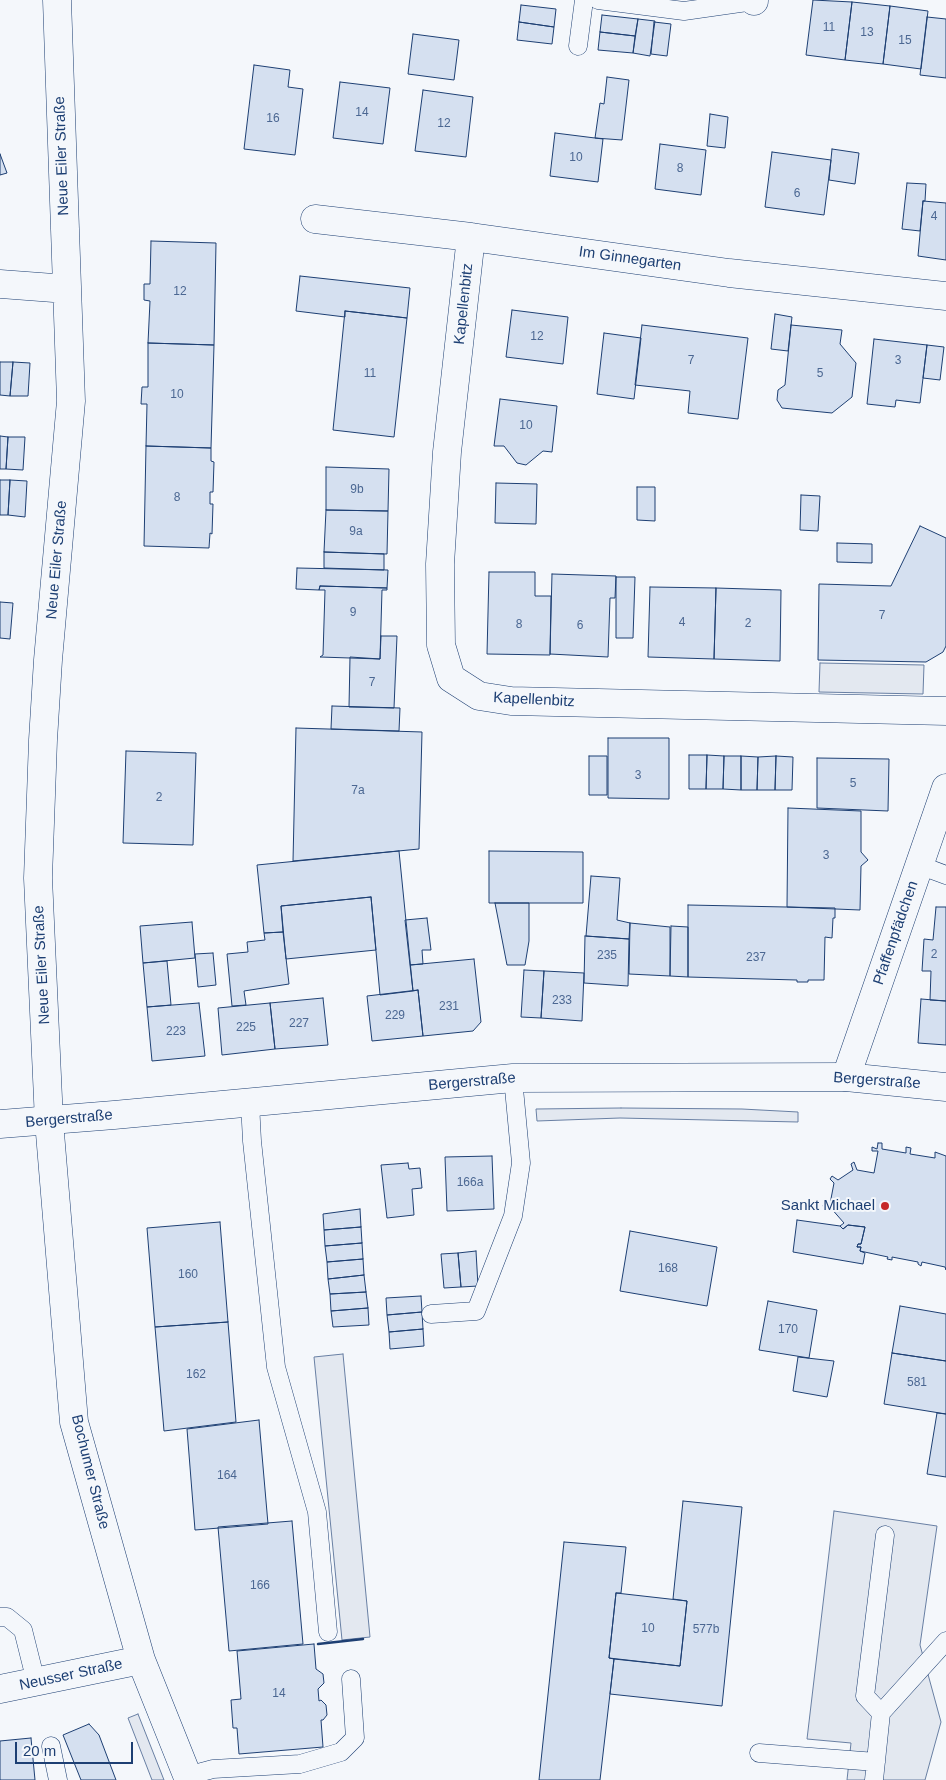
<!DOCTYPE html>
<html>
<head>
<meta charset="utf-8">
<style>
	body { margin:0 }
	#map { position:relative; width:946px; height:1780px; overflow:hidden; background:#f4f7fb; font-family:Helvetica,sans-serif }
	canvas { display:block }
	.scale { position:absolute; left:15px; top:1742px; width:118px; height:22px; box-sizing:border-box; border:2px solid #1d3f73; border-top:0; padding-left:6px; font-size:15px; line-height:18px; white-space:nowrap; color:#1d3f73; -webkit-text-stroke:4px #f4f7fb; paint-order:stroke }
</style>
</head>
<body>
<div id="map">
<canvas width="946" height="1780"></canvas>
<div class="scale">20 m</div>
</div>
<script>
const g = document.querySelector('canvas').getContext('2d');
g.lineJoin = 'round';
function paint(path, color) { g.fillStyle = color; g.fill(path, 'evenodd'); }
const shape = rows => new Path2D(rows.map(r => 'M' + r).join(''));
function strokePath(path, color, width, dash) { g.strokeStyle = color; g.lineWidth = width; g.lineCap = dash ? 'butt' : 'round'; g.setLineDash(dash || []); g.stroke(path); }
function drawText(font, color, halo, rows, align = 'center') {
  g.font = font + ' Helvetica,sans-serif'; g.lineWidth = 4; g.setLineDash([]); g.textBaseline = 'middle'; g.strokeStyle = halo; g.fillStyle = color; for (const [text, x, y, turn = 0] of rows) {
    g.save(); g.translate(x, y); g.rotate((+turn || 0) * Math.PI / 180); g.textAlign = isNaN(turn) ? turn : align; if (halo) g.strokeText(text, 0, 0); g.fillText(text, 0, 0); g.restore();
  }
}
const parking = shape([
	[820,663,924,665,923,694,819,692,820,663],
	[621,1108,742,1109,798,1112,798,1122,620,1118,537,1121,536,1109,621,1108],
	[343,1354,370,1637,342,1640,314,1357,343,1354],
	[834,1511,937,1526,920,1645,941,1722,925,1780,847,1780,851,1743,807,1739,834,1511],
	[138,1714,164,1780,152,1780,128,1718,138,1714]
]);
const building = shape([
	[813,0,852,2,845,60,806,55,813,0],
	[852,2,890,6,883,64,845,60,852,2],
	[521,5,556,9,554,27,519,22,521,5],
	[890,6,928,11,921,69,883,64,890,6],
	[602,15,638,19,635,36,600,32,602,15],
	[927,17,946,19,946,78,920,75,927,17],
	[638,19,655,21,650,56,633,53,638,19],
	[519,22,554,27,552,44,517,40,519,22],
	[654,22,671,24,667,56,651,54,654,22],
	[600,32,635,36,633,53,598,50,600,32],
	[413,34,459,40,454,80,408,74,413,34],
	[254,65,290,70,288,87,303,89,295,155,244,149,254,65],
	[607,77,629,80,622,140,595,138,600,103,604,104,607,77],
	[340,82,390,88,383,144,333,138,340,82],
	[423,90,473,97,466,157,415,151,423,90],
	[710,114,728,117,725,148,707,146,710,114],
	[555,133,603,139,598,182,550,176,555,133],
	[660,144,706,150,701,195,655,189,660,144],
	[832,149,859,153,855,184,829,180,832,149],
	[772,152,831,160,824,215,765,207,772,152],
	[0,154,7,173,0,175,0,154],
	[907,183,926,184,925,201,923,201,920,231,902,229,907,183],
	[923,201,946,203,946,260,918,256,923,201],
	[151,241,216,243,214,345,148,343,150,301,144,300,144,284,150,284,151,241],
	[300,276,410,288,407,318,345,311,345,317,296,311,300,276],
	[512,310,568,317,563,364,506,357,512,310],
	[345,311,407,318,394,437,333,430,345,311],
	[775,314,792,317,788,351,771,349,775,314],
	[642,325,748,338,738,419,688,413,690,391,635,385,642,325],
	[791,325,842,330,840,344,856,363,852,397,832,413,782,408,777,400,778,390,785,385,791,325],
	[604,333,641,338,634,399,597,394,604,333],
	[874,339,927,345,920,403,896,400,895,407,867,404,874,339],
	[148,343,214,345,211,448,146,446,147,404,141,404,142,387,148,387,148,343],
	[927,345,944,347,940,380,923,378,927,345],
	[0,362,13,362,10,396,0,395,0,362],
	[13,362,30,363,28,396,10,396,13,362],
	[500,399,557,406,552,452,543,451,526,465,517,463,504,446,494,446,500,399],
	[0,436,8,437,6,469,0,469,0,436],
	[8,437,25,437,23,470,6,469,8,437],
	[146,446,211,448,211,461,214,462,213,492,210,492,210,504,213,504,212,534,210,533,209,548,144,546,146,446],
	[326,467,389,469,388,511,326,510,326,467],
	[0,480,10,480,8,515,0,515,0,480],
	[10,480,27,481,25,517,8,515,10,480],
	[496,483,537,484,536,524,495,523,496,483],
	[637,487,655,487,655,521,637,520,637,487],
	[801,495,820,496,818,531,800,530,801,495],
	[326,510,388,511,387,554,324,552,326,510],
	[920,526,946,538,946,646,943,652,926,662,818,660,819,584,891,586,920,526],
	[837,543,872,544,872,563,837,562,837,543],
	[324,552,384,554,384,570,324,568,324,552],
	[297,568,388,570,387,588,320,586,319,590,296,589,297,568],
	[489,572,535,572,535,596,551,596,550,655,487,654,489,572],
	[552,574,616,576,615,598,610,598,608,657,550,654,552,574],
	[616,577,635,577,633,638,616,638,616,577],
	[320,586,387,588,387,590,382,590,380,659,320,657,323,655,325,590,319,590,320,586],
	[650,587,716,588,714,659,648,657,650,587],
	[716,588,781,590,780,661,714,659,716,588],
	[0,602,13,603,10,639,0,638,0,602],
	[381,636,397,636,394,708,349,707,350,657,380,659,381,636],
	[332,706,400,708,399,731,331,729,332,706],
	[296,728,422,732,419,849,293,861,296,728],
	[608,738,669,738,669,799,608,798,608,738],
	[126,751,196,753,193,845,123,843,126,751],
	[689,755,707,755,706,789,689,789,689,755],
	[707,755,724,756,723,789,706,789,707,755],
	[589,756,607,756,607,795,589,795,589,756],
	[724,756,741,756,741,790,723,789,724,756],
	[741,756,758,757,757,790,741,790,741,756],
	[776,756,793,757,792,790,775,790,776,756],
	[776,756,775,790,757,790,758,757,776,756],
	[817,758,889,759,888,811,817,808,817,758],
	[788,808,861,811,861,852,868,860,861,866,860,910,787,907,788,808],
	[399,851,413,991,380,995,371,897,281,906,283,932,264,933,257,865,399,851],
	[489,851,583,852,583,903,489,903,489,851],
	[591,876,620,878,617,920,630,923,629,939,586,936,591,876],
	[371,897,376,950,286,959,281,906,371,897],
	[495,903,529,903,529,941,525,965,507,965,495,903],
	[688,905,835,908,835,918,833,918,832,938,825,937,824,980,808,980,808,982,797,982,797,980,688,977,688,905],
	[936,907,946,907,946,1001,930,1000,931,971,922,971,924,939,933,940,936,907],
	[427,918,431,950,422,950,423,964,410,965,405,920,427,918],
	[192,922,195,958,143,963,140,926,192,922],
	[630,923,670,927,670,976,629,974,630,923],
	[671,926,688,927,688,977,670,976,671,926],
	[283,932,289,984,244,991,246,1005,232,1006,227,954,248,952,247,942,265,940,264,933,283,932],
	[585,936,629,939,628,986,584,983,585,936],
	[213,953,216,985,198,987,195,954,213,953],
	[474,959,481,1022,473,1031,423,1036,418,990,413,991,410,965,474,959],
	[167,961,171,1005,147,1007,143,963,167,961],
	[524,970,544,971,541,1018,521,1017,524,970],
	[544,971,584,973,582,1021,541,1018,544,971],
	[418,990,423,1036,372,1041,367,996,418,990],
	[323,998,328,1045,275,1049,270,1003,323,998],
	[921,999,946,1001,946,1045,918,1043,921,999],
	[199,1003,205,1056,152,1061,147,1007,199,1003],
	[270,1003,275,1049,222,1055,218,1008,270,1003],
	[878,1143,882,1143,882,1149,906,1153,906,1147,911,1148,910,1154,935,1158,935,1152,946,1156,946,1270,945,1267,922,1262,921,1266,918,1264,918,1262,892,1257,892,1260,887,1259,888,1257,860,1251,861,1247,857,1247,858,1244,861,1244,865,1227,848,1225,843,1229,840,1226,844,1223,830,1207,824,1209,823,1205,830,1204,834,1183,830,1179,832,1176,838,1180,853,1170,851,1164,854,1162,857,1170,874,1173,878,1151,872,1151,872,1147,877,1149,878,1143],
	[492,1156,494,1209,447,1211,445,1157,492,1156],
	[408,1163,409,1169,420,1168,422,1188,412,1189,414,1215,387,1218,381,1165,408,1163],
	[360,1209,361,1227,324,1230,323,1214,360,1209],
	[797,1220,840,1226,843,1229,848,1225,865,1227,861,1244,858,1244,857,1247,861,1247,860,1251,865,1253,863,1264,793,1252,797,1220],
	[220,1222,228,1322,155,1327,147,1228,220,1222],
	[361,1227,362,1243,325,1246,324,1230,361,1227],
	[630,1231,717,1247,707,1306,620,1291,630,1231],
	[362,1243,363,1259,327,1262,325,1246,362,1243],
	[476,1251,478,1286,461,1287,458,1253,476,1251],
	[458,1253,461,1287,444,1288,441,1254,458,1253],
	[363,1259,364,1275,328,1279,327,1262,363,1259],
	[364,1275,366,1292,330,1294,328,1279,364,1275],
	[366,1292,368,1308,331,1311,330,1294,366,1292],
	[421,1296,422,1312,387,1315,386,1298,421,1296],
	[768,1301,817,1310,809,1358,759,1350,768,1301],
	[900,1306,946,1314,946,1361,892,1353,900,1306],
	[368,1308,369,1325,333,1327,331,1311,368,1308],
	[422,1312,423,1329,389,1332,387,1315,422,1312],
	[228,1322,236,1422,164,1431,155,1327,228,1322],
	[423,1329,424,1346,390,1349,389,1332,423,1329],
	[892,1353,946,1361,946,1414,884,1404,892,1353],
	[798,1357,834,1361,827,1397,793,1391,798,1357],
	[937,1413,946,1414,946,1477,927,1474,937,1413],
	[259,1420,268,1524,195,1530,187,1429,259,1420],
	[683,1501,742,1507,722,1706,610,1694,614,1659,680,1666,687,1601,673,1599,683,1501],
	[292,1521,303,1644,229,1651,218,1527,292,1521],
	[564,1542,626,1547,621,1593,616,1593,609,1658,614,1659,600,1780,539,1780,564,1542],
	[616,1593,687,1601,680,1666,609,1658,616,1593],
	[314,1644,316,1669,323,1674,324,1683,318,1689,319,1701,321,1700,326,1705,327,1715,323,1720,321,1720,323,1747,239,1754,237,1728,233,1728,231,1700,241,1699,237,1651,314,1644],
	[89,1724,99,1735,116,1780,81,1780,63,1735,89,1724],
	[31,1738,35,1780,0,1780,0,1741,31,1738]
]);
const service = shape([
	[598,0,684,11,754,1],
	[578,46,584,0],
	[919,865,946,875],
	[250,1103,252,1141,276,1367,317,1512,328,1632],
	[431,1314,476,1311,513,1216,521,1163,513,1078],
	[0,1617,7,1617,23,1630,36,1682],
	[881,1713,865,1696,885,1535],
	[51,1746,58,1780],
	[759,1753,876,1762],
	[187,1776,213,1769,300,1764,341,1752,355,1738,351,1679],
	[874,1780,881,1713,946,1641]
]);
const minor = shape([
	[57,0,71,401,48,660,43,740,38,878,49,1121,74,1422,141,1660,189,1780],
	[754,1,754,0],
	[315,219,471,237,729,273,946,296],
	[471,237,447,452,440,564,441,645,451,678,479,696,511,701,946,711],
	[0,284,67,289],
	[846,1077,946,788],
	[0,1689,141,1660]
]);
const tertiary = shape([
	[0,1124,114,1115,513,1078,846,1077,946,1087]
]);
const wall = shape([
	[318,1644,363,1639]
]);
const markers = [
	[885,1206,5,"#c62828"]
];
const numberNames = [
	["11",829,28],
	["13",867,33],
	["15",905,41],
	["14",362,113],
	["16",273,119],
	["12",444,124],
	["10",576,158],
	["8",680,169],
	["6",797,194],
	["4",934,217],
	["12",180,292],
	["12",537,337],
	["7",691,361],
	["3",898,361],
	["11",370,374],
	["5",820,374],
	["10",177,395],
	["10",526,426],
	["9b",357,490],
	["8",177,498],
	["9a",356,532],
	["9",353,613],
	["7",882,616],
	["4",682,623],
	["2",748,624],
	["8",519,625],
	["6",580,626],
	["7",372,683],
	["3",638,776],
	["5",853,784],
	["7a",358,791],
	["2",159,798],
	["3",826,856],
	["2",934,955],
	["235",607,956],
	["237",756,958],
	["233",562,1001],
	["231",449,1007],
	["229",395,1016],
	["227",299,1024],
	["225",246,1028],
	["223",176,1032],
	["166a",470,1183],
	["168",668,1269],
	["160",188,1275],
	["170",788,1330],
	["162",196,1375],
	["581",917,1383],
	["164",227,1476],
	["166",260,1586],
	["10",648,1629],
	["577b",706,1630],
	["14",279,1694]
];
const streetNames = [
	["Neue Eiler Straße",62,156,-92],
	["Im Ginnegarten",630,259,8],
	["Kapellenbitz",464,304,-84],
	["Neue Eiler Straße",57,560,-85],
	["Kapellenbitz",534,700,3],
	["Pfaffenpfädchen",896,933,-71],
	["Neue Eiler Straße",42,965,-93],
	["Bergerstraße",877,1081,4],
	["Bergerstraße",472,1082,-5],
	["Bergerstraße",69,1119,-5],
	["Bochumer Straße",90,1472,76],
	["Neusser Straße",71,1675,-12]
];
const poiNames = [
	["Sankt Michael",875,1206]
];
paint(parking, '#e3e8f0');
strokePath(parking, '#687fa3', 1);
paint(building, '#d5e0f0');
strokePath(building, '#1d3f73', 1);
strokePath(service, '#1d3f73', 19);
strokePath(minor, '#1d3f73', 29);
strokePath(tertiary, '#1d3f73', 29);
strokePath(service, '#f4f7fb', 18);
strokePath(minor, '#f4f7fb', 28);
strokePath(tertiary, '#f4f7fb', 28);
strokePath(wall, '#1d3f73', 2.5);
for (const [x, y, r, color] of markers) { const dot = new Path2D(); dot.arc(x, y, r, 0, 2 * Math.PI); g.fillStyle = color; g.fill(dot); strokePath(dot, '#f4f7fb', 2); }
drawText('12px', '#4b6792', null, numberNames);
drawText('15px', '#1d3f73', '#f4f7fb', streetNames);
drawText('15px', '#1d3f73', '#f4f7fb', poiNames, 'right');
</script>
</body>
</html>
